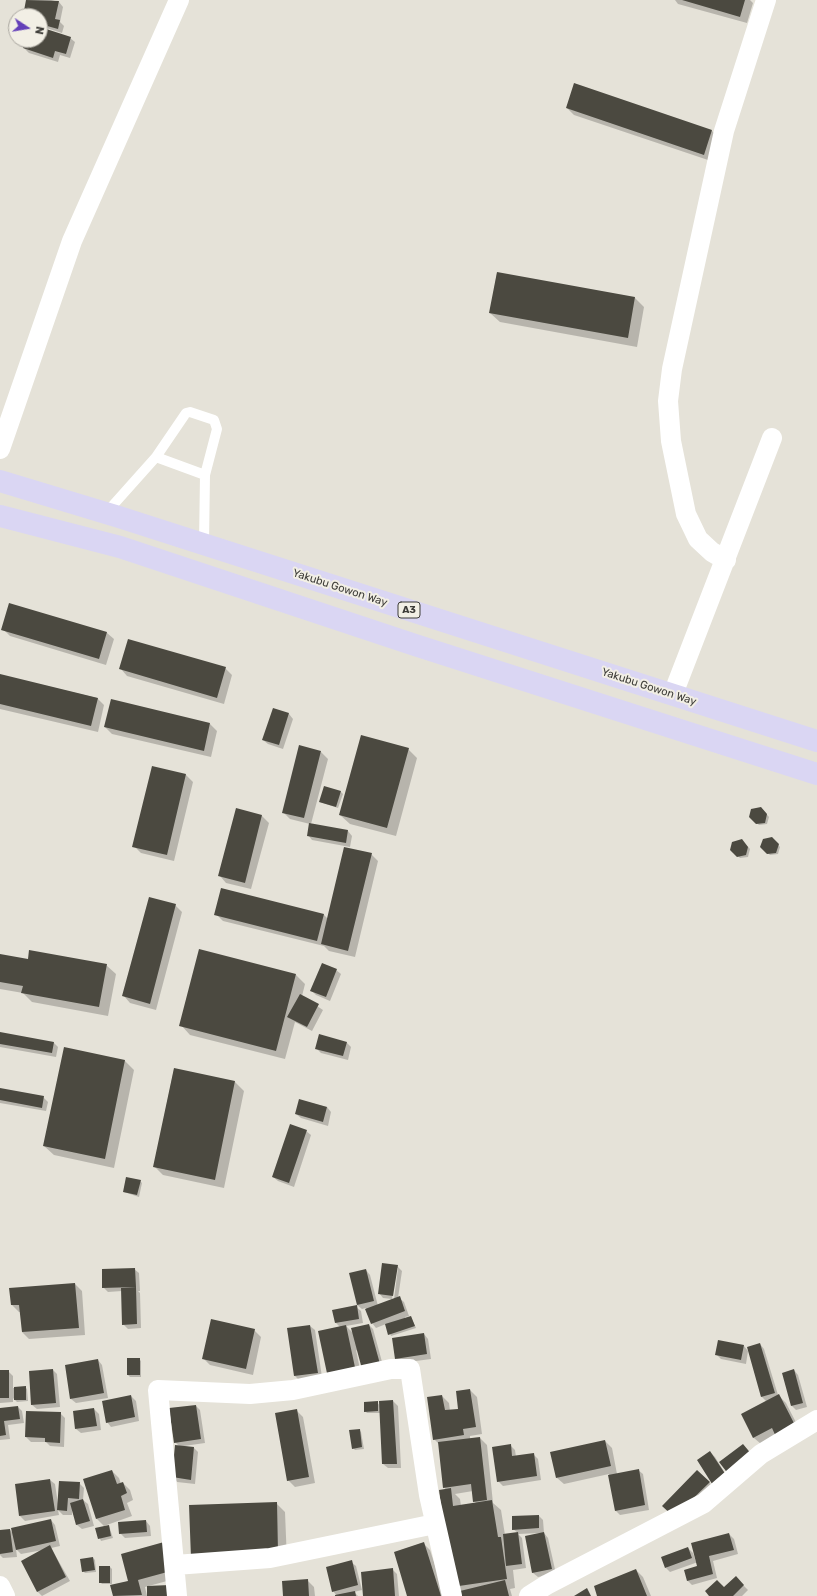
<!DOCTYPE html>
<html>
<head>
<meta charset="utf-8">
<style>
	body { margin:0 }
	#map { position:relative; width:817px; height:1596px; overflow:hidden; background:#e5e2d8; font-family:Rubik,sans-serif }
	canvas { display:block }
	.north { position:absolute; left:8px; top:8px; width:40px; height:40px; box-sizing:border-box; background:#f2efe5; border:1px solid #aaa7a0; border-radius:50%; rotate:102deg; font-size:11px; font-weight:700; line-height:16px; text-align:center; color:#3d3c38 }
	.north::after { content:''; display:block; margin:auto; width:14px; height:18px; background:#6440b9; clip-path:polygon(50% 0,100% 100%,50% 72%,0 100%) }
</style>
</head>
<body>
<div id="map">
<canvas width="817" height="1596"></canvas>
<div class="north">N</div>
</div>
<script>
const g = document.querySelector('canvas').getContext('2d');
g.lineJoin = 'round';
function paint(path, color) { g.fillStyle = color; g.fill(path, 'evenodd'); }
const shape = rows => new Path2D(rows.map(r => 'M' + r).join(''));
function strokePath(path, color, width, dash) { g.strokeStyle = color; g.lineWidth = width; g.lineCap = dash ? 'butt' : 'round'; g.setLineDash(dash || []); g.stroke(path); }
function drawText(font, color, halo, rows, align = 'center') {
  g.font = font + ' Rubik,sans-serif'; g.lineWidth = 4; g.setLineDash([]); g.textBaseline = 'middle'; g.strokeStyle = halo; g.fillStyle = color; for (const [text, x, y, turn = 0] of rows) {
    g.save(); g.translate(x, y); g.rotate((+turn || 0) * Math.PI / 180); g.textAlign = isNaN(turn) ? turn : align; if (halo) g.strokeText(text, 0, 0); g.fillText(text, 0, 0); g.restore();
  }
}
const shadow = shape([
	[27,0,51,0,59,2,63,7,60,22,64,26,62,33,40,26,40,16,24,16],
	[675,0,750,0,753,3,747,23,678,4],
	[40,28,70,38,75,42,70,58,60,55,58,62,29,53,24,48,27,40,40,40],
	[567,108,712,131,719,138,711,161,574,115],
	[497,273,635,298,644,307,637,347,500,322,490,313],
	[3,629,107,633,114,639,106,665,10,636],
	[225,668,232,675,224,704,127,676,121,669],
	[0,675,97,698,104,705,98,732,0,709],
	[111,701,210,724,217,731,211,757,112,734,105,727],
	[273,709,289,714,293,719,283,749,268,744,263,740],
	[408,749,417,758,396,836,350,824,340,815],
	[321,752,328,759,311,824,348,831,352,836,350,847,312,840,308,835,310,824,290,819,283,812],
	[153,767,186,775,193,782,174,861,141,853,134,846],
	[341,792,343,794,338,808,320,802],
	[761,808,769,817,767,824,759,825,750,817],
	[237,810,262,816,269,823,251,889,226,883,220,876],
	[772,838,780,847,778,854,770,855,761,847],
	[742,840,750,849,748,857,740,858,731,849],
	[371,854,378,861,355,957,329,951,324,946,223,921,216,914,324,915,328,919],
	[175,905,182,912,156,1010,130,1003,124,996],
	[0,955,28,960,106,965,116,974,108,1016,32,1002,23,993,0,989],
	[336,970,341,974,330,1001,316,995,311,990],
	[296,975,305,984,302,996,323,1010,312,1031,295,1022,285,1059,190,1035,181,1025],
	[0,1033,54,1043,58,1047,56,1057,0,1047],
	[347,1043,351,1047,348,1060,321,1053,316,1048],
	[65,1049,125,1061,134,1070,114,1168,54,1155,44,1146],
	[174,1069,235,1082,244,1091,224,1188,163,1175,154,1166],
	[0,1089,43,1097,48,1102,46,1111,0,1103],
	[300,1100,327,1107,331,1112,328,1126,301,1118,296,1114],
	[306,1131,311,1135,294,1187,278,1181,273,1177],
	[140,1181,142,1183,139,1197,124,1192],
	[397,1266,402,1271,398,1298,399,1298,404,1302,409,1316,405,1317,405,1319,411,1317,416,1328,391,1336,386,1324,376,1328,372,1323,366,1308,362,1309,357,1305,366,1270,370,1275,378,1306,394,1299,398,1268,396,1268,392,1299,383,1298,379,1293],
	[134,1269,139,1273,140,1291,138,1291,140,1293,141,1328,128,1329,123,1324,122,1291,108,1292,103,1287],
	[75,1284,82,1291,85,1335,29,1339,22,1332,21,1312,19,1312,12,1305,10,1289],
	[356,1307,361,1311,363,1323,346,1326,354,1334,369,1325,373,1329,384,1369,356,1350,362,1379,336,1385,340,1327,336,1323,334,1311],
	[310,1326,315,1330,322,1377,300,1381,295,1376,288,1329],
	[254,1330,261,1337,253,1375,210,1365,203,1358],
	[424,1334,428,1339,431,1359,401,1363,396,1358],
	[760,1344,764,1349,778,1395,786,1403,803,1436,761,1444,754,1438,742,1414,767,1402,762,1397,748,1348],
	[744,1346,748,1351,746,1364,721,1359,716,1354],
	[128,1359,139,1359,141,1361,141,1377,130,1377,128,1375],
	[98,1360,102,1365,108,1398,76,1403,71,1399],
	[53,1370,57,1374,60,1407,37,1409,32,1405],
	[794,1370,798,1375,807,1407,796,1410,792,1406],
	[0,1371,8,1371,13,1376,13,1388,25,1387,27,1389,28,1401,17,1402,13,1398,13,1402,0,1403],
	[470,1390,477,1397,482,1434,470,1436,470,1439,480,1438,487,1445,493,1503,501,1510,505,1535,518,1533,513,1529,539,1516,543,1520,544,1533,548,1538,556,1574,538,1577,533,1573,541,1533,518,1534,522,1538,526,1568,513,1570,515,1588,510,1589,512,1596,462,1596,453,1586,446,1490,444,1487,439,1444,434,1439,442,1396,449,1403,450,1411,459,1409],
	[473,1491,474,1501,476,1503,461,1506,460,1499,455,1494],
	[131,1396,136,1401,139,1421,111,1427,107,1422],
	[393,1401,398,1406,401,1468,388,1468,383,1464,381,1413,367,1413,365,1411,377,1402,380,1406],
	[196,1406,200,1410,205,1443,184,1446,194,1448,198,1452,195,1484,177,1482,173,1477,179,1446,175,1442],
	[18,1407,22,1411,24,1423,8,1425,10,1439,0,1440,0,1409],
	[94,1409,99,1414,101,1430,81,1433,76,1429],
	[296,1410,303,1417,315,1483,295,1487,288,1480],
	[60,1413,65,1418,64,1447,50,1446,46,1442,31,1442,26,1437],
	[359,1430,361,1432,364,1449,355,1450,353,1448],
	[605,1441,612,1448,617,1474,638,1470,643,1474,649,1510,620,1515,616,1511,609,1474,564,1484,557,1478],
	[510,1445,515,1450,516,1457,534,1455,538,1459,541,1480,503,1486,498,1481],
	[710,1452,715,1457,731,1483],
	[112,1471,119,1478,121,1484,123,1483,130,1490,133,1500,127,1503,132,1516,104,1526,97,1519],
	[697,1471,714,1487,679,1521],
	[50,1480,55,1484,58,1504,79,1483,84,1488,83,1500,88,1504,94,1526,82,1529,77,1525,72,1508,72,1515,63,1515,58,1510,59,1515,25,1521,20,1516,16,1485],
	[276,1503,285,1512,287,1561,246,1563],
	[51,1520,55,1525,60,1546,51,1548,70,1581,42,1596,37,1591,43,1550,21,1554,16,1549,17,1557,3,1558,0,1555,0,1531,10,1530,13,1533],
	[146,1521,150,1526,151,1536,125,1538,120,1533],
	[109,1526,113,1538,101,1541,96,1529],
	[729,1534,734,1539,738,1554,713,1561,717,1578,692,1585,687,1580,699,1567,698,1562,670,1572,666,1568,688,1548,693,1553,696,1562,697,1562],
	[423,1543,430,1550,445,1596,409,1596],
	[122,1555,178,1578,145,1587,147,1596,114,1596,111,1586,129,1581],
	[93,1558,95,1560,96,1572,85,1573,83,1571],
	[351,1562,356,1566,362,1590,354,1592,358,1596,337,1596,333,1591],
	[110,1567,112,1569,112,1584,102,1584,100,1582],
	[392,1569,397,1574,399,1596,364,1596],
	[636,1570,643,1577,651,1596,598,1596],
	[307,1580,314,1587,315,1596,284,1596],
	[740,1582,748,1590,742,1596,710,1596]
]);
const building = shape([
	[26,0,59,1,55,19,60,20,58,29,40,24,40,16,23,16],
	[682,0,745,0,740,17],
	[40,27,71,37,66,54,55,51,53,58,23,48,26,40,40,40],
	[574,83,712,130,704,155,566,108],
	[497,272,635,297,628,338,489,313],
	[9,603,107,632,99,659,1,630],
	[128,639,226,667,217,698,119,669],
	[0,674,98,698,91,726,0,704],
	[111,699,210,723,204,751,104,727],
	[273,708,289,713,279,745,262,740],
	[361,735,409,748,387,828,339,815],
	[299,745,321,751,304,818,282,813],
	[152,766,186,774,167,855,132,847],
	[324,786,341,791,336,807,319,802],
	[761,807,767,814,765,823,756,824,749,817,751,809],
	[236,808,262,815,245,883,218,876],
	[309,823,348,830,346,843,307,836],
	[772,837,779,844,776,853,767,854,760,847,763,839],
	[742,839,748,847,746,855,737,857,730,850,732,842],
	[344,847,372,853,348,951,321,944],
	[221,888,324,914,317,941,214,915],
	[149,897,176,904,150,1004,122,996],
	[199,949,296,974,276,1051,179,1026],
	[29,950,107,964,99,1007,21,993,23,986,0,982,0,954,28,959],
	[322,963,337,969,326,997,310,991],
	[300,994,319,1004,307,1027,287,1017],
	[0,1032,54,1042,52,1053,0,1044],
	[319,1034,347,1042,343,1056,315,1049],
	[64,1047,125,1060,105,1159,43,1146],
	[174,1068,235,1081,215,1180,153,1167],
	[0,1088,44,1096,42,1108,0,1100],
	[299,1099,327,1107,323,1122,295,1114],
	[290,1124,307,1130,289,1183,272,1177],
	[126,1177,141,1180,137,1195,123,1192],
	[382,1263,398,1265,393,1296,378,1294],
	[135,1268,136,1287,102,1288,102,1269],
	[366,1269,374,1301,357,1305,349,1273],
	[75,1283,79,1328,22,1332,19,1305,11,1305,9,1288],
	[136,1287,137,1324,122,1325,121,1288],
	[400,1296,405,1311,371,1324,365,1309],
	[357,1305,359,1319,335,1323,332,1310],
	[411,1316,415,1326,388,1335,385,1324],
	[211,1319,255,1329,246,1369,202,1359],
	[369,1324,380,1364,362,1369,351,1328],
	[310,1325,318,1373,294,1376,287,1328],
	[346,1325,356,1372,328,1378,318,1331],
	[424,1333,427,1354,395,1359,392,1338],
	[718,1340,744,1345,741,1360,715,1355],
	[760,1343,775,1393,761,1397,747,1347],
	[127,1358,140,1358,140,1375,127,1375],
	[98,1359,104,1393,70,1399,65,1365],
	[53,1369,56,1403,31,1405,29,1371],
	[794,1369,803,1403,791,1406,782,1373],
	[0,1370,9,1370,9,1398,0,1398],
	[26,1386,26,1400,14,1400,14,1387],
	[470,1389,476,1427,463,1429,464,1435,433,1440,427,1397,442,1395,445,1410,458,1409,456,1391],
	[779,1394,797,1429,777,1439,772,1428,753,1438,741,1414],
	[131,1395,135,1417,106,1423,102,1401],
	[393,1400,397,1464,382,1464,379,1401],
	[378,1401,378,1411,364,1412,364,1402],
	[196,1405,201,1439,174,1443,169,1408],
	[18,1406,20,1419,4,1421,6,1435,0,1436,0,1408],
	[94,1408,97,1426,75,1429,73,1411],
	[297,1409,309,1477,287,1481,275,1413],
	[26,1411,61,1412,60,1443,45,1442,45,1438,25,1437],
	[360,1429,362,1447,352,1449,349,1430],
	[480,1437,487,1500,473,1502,471,1484,443,1488,438,1442],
	[605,1440,611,1466,556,1478,550,1452],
	[511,1444,512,1456,534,1453,537,1476,497,1482,492,1447],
	[743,1444,753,1456,729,1475,719,1462],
	[175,1445,194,1447,191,1480,172,1477],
	[710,1451,728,1478,714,1487,697,1460],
	[639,1469,645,1505,615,1511,608,1475],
	[112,1470,117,1484,123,1482,127,1493,121,1496,125,1510,96,1519,83,1479],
	[697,1470,710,1482,674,1517,662,1506],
	[50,1479,55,1511,19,1516,15,1484],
	[59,1481,80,1482,79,1499,68,1498,67,1511,57,1510],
	[451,1488,453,1506,492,1500,498,1537,501,1537,507,1579,452,1587,439,1490],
	[83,1499,90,1521,76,1525,70,1503],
	[277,1502,278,1552,191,1558,189,1505],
	[539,1515,539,1528,512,1530,512,1516],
	[51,1519,56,1541,16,1550,11,1528],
	[146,1520,147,1532,119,1534,118,1522],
	[109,1525,111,1536,98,1539,95,1528],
	[10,1529,13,1552,0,1554,0,1530],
	[518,1532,522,1564,506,1566,503,1534],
	[544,1532,552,1569,532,1573,525,1536],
	[729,1533,734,1550,709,1556,713,1574,687,1581,684,1570,697,1566,691,1543],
	[164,1542,171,1571,138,1580,142,1595,113,1596,110,1585,128,1581,121,1554],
	[424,1542,441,1596,407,1596,394,1552],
	[50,1545,66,1577,37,1592,21,1561],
	[688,1547,692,1558,665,1568,661,1557],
	[93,1557,95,1570,82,1572,80,1559],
	[352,1560,358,1585,332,1592,326,1567],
	[99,1566,110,1566,110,1583,99,1583],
	[393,1568,395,1596,363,1596,361,1572],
	[636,1569,647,1596,597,1596,594,1586],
	[736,1576,744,1585,733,1596,709,1596,705,1591,717,1580,724,1587],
	[308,1579,309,1596,283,1596,282,1581],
	[505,1580,509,1596,461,1596,460,1591],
	[170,1585,170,1596,147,1596,147,1586],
	[587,1588,591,1596,574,1596],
	[355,1591,356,1596,335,1596,335,1595]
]);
const service = shape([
	[156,457,186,413,190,412,214,420,217,429,205,475],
	[106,513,156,457,205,475,204,544]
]);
const minor = shape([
	[0,449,72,241,179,0],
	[726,560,712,552,698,539,686,514,671,441,668,401,672,369,724,131,766,0],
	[673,694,772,438],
	[175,1565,270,1558,435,1524],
	[0,1586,5,1596],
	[177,1596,158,1390,250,1394,293,1390,391,1369,410,1369,429,1495,452,1596],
	[529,1596,548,1584,704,1503,761,1454,817,1420]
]);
const trunk = shape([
	[0,481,119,517,817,741],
	[0,516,120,547,415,645,817,774]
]);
const shields = [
	[409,610,22]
];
const shieldNames = [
	["A3",409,610]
];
const streetNames = [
	["Yakubu Gowon Way",340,588,18],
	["Yakubu Gowon Way",649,687,18]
];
paint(shadow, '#0003');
paint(building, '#4b4940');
strokePath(service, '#fff', 10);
strokePath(minor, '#fff', 20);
strokePath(trunk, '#dad6f3', 22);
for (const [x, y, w] of shields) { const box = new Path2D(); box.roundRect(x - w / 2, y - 8, w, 16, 3); g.fillStyle = '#f2efe5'; g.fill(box); strokePath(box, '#3d3c38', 1); }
drawText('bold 10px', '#3d3c38', null, shieldNames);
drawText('11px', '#3d3c38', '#f2efe5', streetNames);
</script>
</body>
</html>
